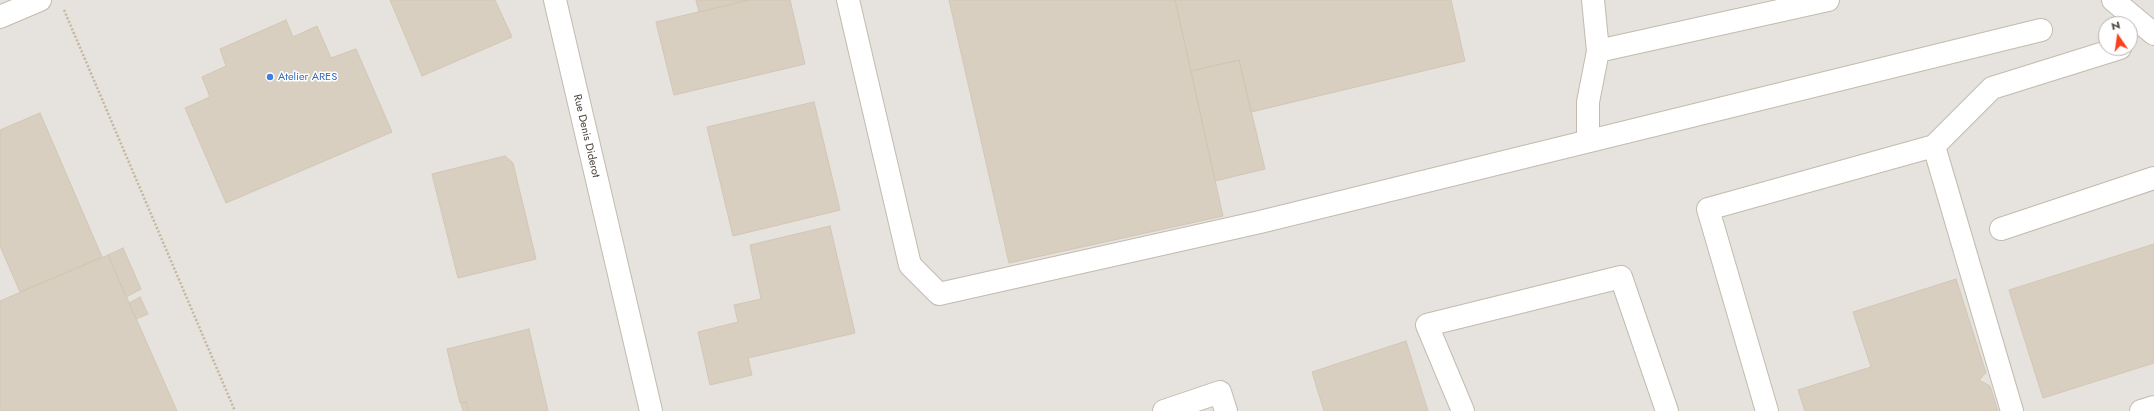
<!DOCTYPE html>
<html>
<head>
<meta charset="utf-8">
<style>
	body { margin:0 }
	#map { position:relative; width:2154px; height:411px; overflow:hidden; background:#f6f3ec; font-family:Jost,sans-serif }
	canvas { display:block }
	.north { position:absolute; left:2098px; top:16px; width:40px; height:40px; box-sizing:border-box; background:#fff; border:1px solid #b7b4b0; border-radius:50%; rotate:347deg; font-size:11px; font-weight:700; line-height:16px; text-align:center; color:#4b4439 }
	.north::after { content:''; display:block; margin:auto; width:14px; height:18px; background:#fc3f1d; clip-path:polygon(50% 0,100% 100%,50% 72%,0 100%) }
</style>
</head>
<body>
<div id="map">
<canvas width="2154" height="411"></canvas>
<div class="north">N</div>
</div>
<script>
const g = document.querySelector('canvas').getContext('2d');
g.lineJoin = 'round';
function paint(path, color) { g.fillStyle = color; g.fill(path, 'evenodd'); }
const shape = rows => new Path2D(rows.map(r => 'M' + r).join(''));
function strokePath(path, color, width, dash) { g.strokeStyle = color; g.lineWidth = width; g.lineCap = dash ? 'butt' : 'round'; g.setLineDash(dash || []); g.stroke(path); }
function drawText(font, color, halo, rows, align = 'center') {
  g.font = font + ' Jost,sans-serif'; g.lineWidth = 3; g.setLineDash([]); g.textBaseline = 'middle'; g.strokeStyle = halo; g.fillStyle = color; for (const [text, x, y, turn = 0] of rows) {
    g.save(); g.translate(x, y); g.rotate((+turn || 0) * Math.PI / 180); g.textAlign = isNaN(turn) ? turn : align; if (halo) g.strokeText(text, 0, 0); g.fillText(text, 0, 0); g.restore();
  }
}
const industrial = shape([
	[0,0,2154,0,2154,411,0,411],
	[2106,24,2130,24,2130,48,2106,48]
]);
const building = shape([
	[390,0,495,0,512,37,422,76,390,0],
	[696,0,749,0,699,12,696,0],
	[749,0,790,0,805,64,674,95,656,22,749,0],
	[949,0,1175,0,1223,216,1009,263,949,0],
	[1175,0,1451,0,1465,61,1251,112,1239,60,1191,71,1175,0],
	[286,20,293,37,317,26,331,58,356,49,392,132,226,203,185,108,210,97,202,77,226,66,220,49,286,20],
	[1239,60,1265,169,1215,181,1191,71,1239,60],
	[814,102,840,210,733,236,707,127,814,102],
	[40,113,102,257,20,292,0,246,0,130,40,113],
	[505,156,513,163,536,259,458,278,432,174,505,156],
	[830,226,855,333,748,358,752,375,710,385,698,332,738,322,734,305,761,299,750,245,830,226],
	[2154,244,2154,363,2043,398,2009,290,2154,244],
	[123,248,141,289,126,297,108,255,123,248],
	[108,255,177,411,0,411,0,301,108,255],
	[1956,279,1986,373,1979,380,1990,386,1998,411,1805,411,1798,390,1871,367,1853,312,1956,279],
	[140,297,148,314,136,319,129,303,140,297],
	[529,329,548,411,469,411,466,402,460,403,447,349,529,329],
	[1406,341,1428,411,1324,411,1312,372,1406,341],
	[466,402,469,411,463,411,461,403,466,402]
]);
const path = shape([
	[64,10,235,411]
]);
const minor = shape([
	[555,0,651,411],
	[848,0,910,265,939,294,1260,222,2041,30],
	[2113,0,2154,34],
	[0,17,40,0],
	[1598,51,1828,0],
	[1588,140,1588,102,1598,51,1593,0],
	[1934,146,2012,411],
	[2001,229,2154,178],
	[1164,411,1220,392,1226,411],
	[1463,411,1427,325,1621,277,1667,411],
	[1767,411,1708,209,1934,146,1992,88,2120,48],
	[2141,411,2154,407]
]);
const markers = [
	[270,77,4,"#3f7fe0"]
];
const shopNames = [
	["Atelier ARES",278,77]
];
const streetNames = [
	["Rue Denis Diderot",586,136,77]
];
paint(industrial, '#e6e2dd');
paint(building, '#d8cfc1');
strokePath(building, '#d3c7b4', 1);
strokePath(minor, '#c2bbae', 24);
strokePath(path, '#c4b79f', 2.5, [2, 2]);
strokePath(minor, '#fff', 22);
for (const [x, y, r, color] of markers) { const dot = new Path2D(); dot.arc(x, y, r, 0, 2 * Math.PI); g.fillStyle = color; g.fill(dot); strokePath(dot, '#fff', 1.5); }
drawText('11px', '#366cbe', '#fff', shopNames, 'left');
drawText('11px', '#4b4439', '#fff', streetNames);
</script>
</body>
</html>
